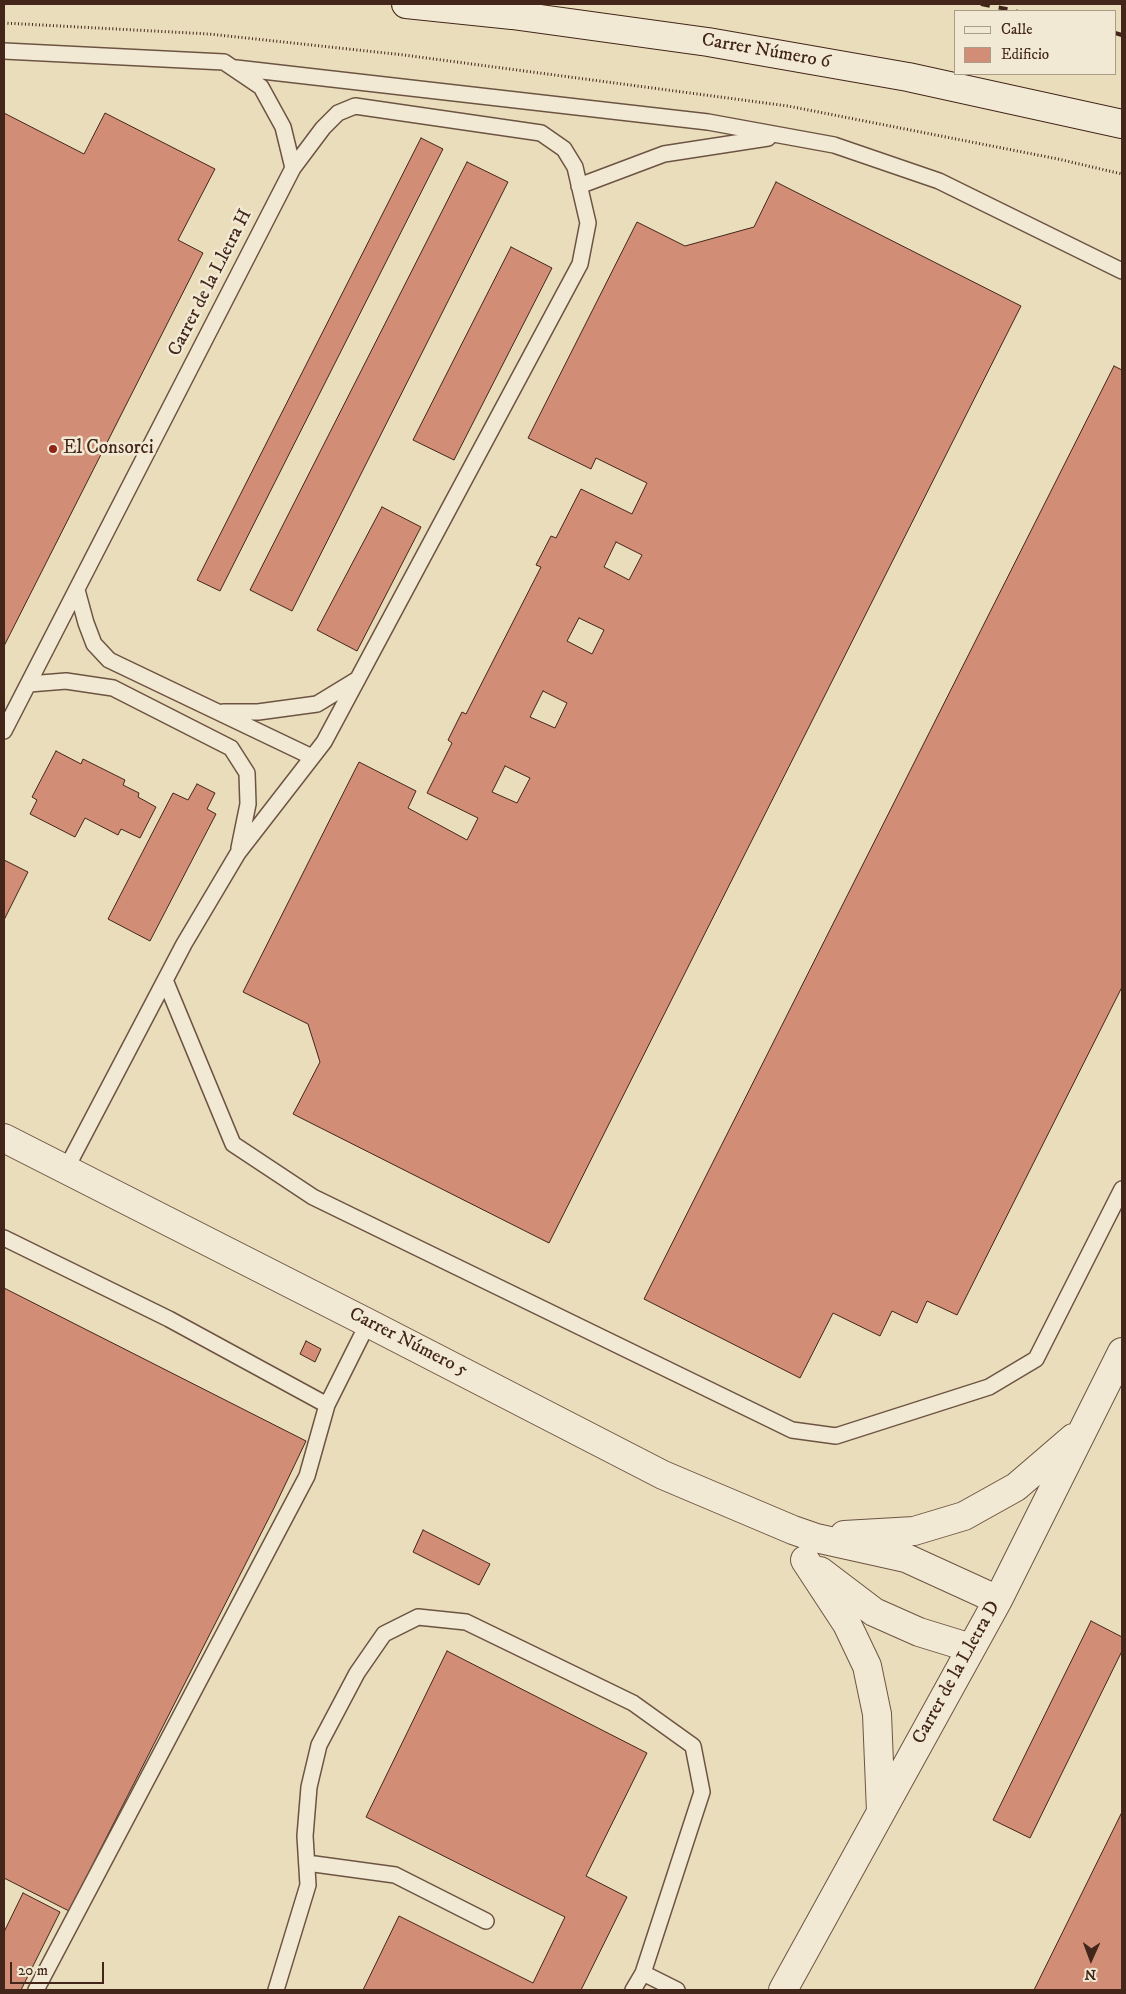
<!DOCTYPE html>
<html>
<head>
<meta charset="utf-8">
<style>
	body { margin:0 }
	#map { position:relative; width:1126px; height:1994px; overflow:hidden; background:#eaddbc; font-family:"IM FELL DW Pica",serif }
	canvas { display:block }
	.frame { position:absolute; inset:0; border:5px solid #432619; pointer-events:none }
	.legend { position:absolute; left:954px; top:10px; width:162px; height:65px; box-sizing:border-box; background:#f1e9d3; border:1px solid #ab9b89; margin:0; padding:6px 9px; list-style:none; font-size:15px; color:#432619 }
	.legend li { display:flex; align-items:center; gap:10px; height:25px }
	.legend b { width:25px; border:1px solid #ab9b89 }
	.north { position:absolute; left:1066px; top:1934px; width:50px; height:50px; -webkit-text-stroke:4px #f1e9d3; paint-order:stroke; rotate:182deg; font-size:14px; font-weight:700; line-height:20px; text-align:center; color:#432619 }
	.north::after { content:''; display:block; margin:auto; width:18px; height:22px; background:#432619; clip-path:polygon(50% 0,100% 100%,50% 72%,0 100%) }
	.scale { position:absolute; left:10px; top:1962px; width:94px; height:22px; box-sizing:border-box; border:2px solid #432619; border-top:0; padding-left:6px; font-size:15px; line-height:18px; white-space:nowrap; color:#432619; -webkit-text-stroke:4px #f1e9d3; paint-order:stroke }
</style>
</head>
<body>
<div id="map">
<canvas width="1126" height="1994"></canvas>
<div class="frame"></div>
<ul class="legend">
<li><b style="height:6px;background:#f1e9d3"></b>Calle</li>
<li><b style="height:14px;background:#d28d77"></b>Edificio</li>
</ul>
<div class="north">N</div>
<div class="scale">20 m</div>
</div>
<script>
const g = document.querySelector('canvas').getContext('2d');
g.lineJoin = 'round';
function paint(path, color) { g.fillStyle = color; g.fill(path, 'evenodd'); }
const shape = rows => new Path2D(rows.map(r => 'M' + r).join(''));
function strokePath(path, color, width, dash) { g.strokeStyle = color; g.lineWidth = width; g.lineCap = dash ? 'butt' : 'round'; g.setLineDash(dash || []); g.stroke(path); }
function drawText(font, color, halo, rows, align = 'center') {
  g.font = font + ' "IM FELL DW Pica",serif'; g.lineWidth = 5; g.setLineDash([]); g.textBaseline = 'middle'; g.strokeStyle = halo; g.fillStyle = color; for (const [text, x, y, turn = 0] of rows) {
    g.save(); g.translate(x, y); g.rotate((+turn || 0) * Math.PI / 180); g.textAlign = isNaN(turn) ? turn : align; if (halo) g.strokeText(text, 0, 0); g.fillText(text, 0, 0); g.restore();
  }
}
const building = shape([
	[4,113,84,154,105,113,215,169,178,240,203,253,4,646,4,113],
	[421,138,443,149,220,591,197,580,421,138],
	[467,162,508,182,292,611,250,590,467,162],
	[776,182,1021,306,549,1243,293,1114,320,1062,308,1024,243,992,359,762,416,791,408,808,467,840,478,818,427,793,452,743,448,740,462,712,466,714,541,567,536,565,551,536,556,538,581,489,632,514,647,483,596,458,591,469,528,438,637,222,685,246,754,227,776,182],
	[616,542,642,555,629,580,604,567,616,542],
	[579,618,604,630,592,654,567,641,579,618],
	[543,691,567,703,555,728,530,717,543,691],
	[505,766,530,778,517,803,492,792,505,766],
	[511,247,552,268,454,460,413,440,511,247],
	[1114,366,1122,370,1122,987,957,1315,927,1301,917,1323,892,1311,880,1336,833,1313,800,1378,644,1299,1114,366],
	[382,507,421,527,357,651,317,630,382,507],
	[56,751,81,764,83,759,125,780,123,785,139,793,138,797,156,807,140,838,121,829,118,835,85,818,75,837,30,814,37,800,32,797,56,751],
	[197,784,215,793,207,809,216,814,150,941,108,919,173,793,188,800,197,784],
	[4,860,28,872,4,920,4,860],
	[4,1288,306,1441,274,1508,69,1911,4,1878,4,1288],
	[306,1341,321,1349,315,1362,300,1354,306,1341],
	[423,1530,490,1564,479,1585,413,1552,423,1530],
	[1091,1621,1122,1637,1122,1651,1030,1838,993,1820,1091,1621],
	[447,1651,647,1753,586,1876,627,1897,581,1990,363,1990,399,1916,533,1983,565,1917,366,1817,447,1651],
	[1122,1812,1122,1990,1034,1990,1122,1812],
	[23,1893,60,1912,21,1990,4,1990,4,1932,23,1893]
]);
const path = shape([
	[4,23,209,34,404,55,788,106,1058,159,1122,174]
]);
const lane = shape([
	[4,51,224,62,261,87,283,127,293,168,4,731],
	[236,68,708,122,834,145,939,181,1122,271],
	[579,186,664,154,768,138],
	[77,590,86,623,94,644,109,660,312,757],
	[29,684,66,681,113,688,231,748,247,773,248,804,239,848],
	[223,712,258,712,317,704,358,679],
	[165,980,233,1144,313,1197,792,1430,836,1436,989,1387,1036,1359,1122,1189],
	[66,1169,184,944,238,853,324,742,580,264,588,223,575,167,564,149,541,133,355,106,338,113,323,128,293,168],
	[4,1238,169,1319,327,1405,368,1323],
	[307,1863,395,1875,486,1921],
	[643,1973,677,1990],
	[36,1990,307,1476,327,1405],
	[276,1990,308,1885,305,1836,309,1787,319,1745,357,1673,384,1634,418,1617,466,1622,633,1703,693,1746,702,1792,643,1973,633,1990]
]);
const street = shape([
	[4,1138,368,1323,663,1475,793,1530,816,1538,906,1558,998,1600],
	[844,1535,914,1531,964,1516,1016,1487,1073,1438],
	[805,1560,847,1624,867,1666,877,1714,881,1812],
	[820,1571,874,1612,919,1632,971,1648],
	[783,1990,998,1600,1122,1352]
]);
const secondary = shape([
	[406,4,512,15,708,42,908,77,1122,124]
]);
const rail = shape([
	[981,4,1017,11],
	[1115,33,1122,35]
]);
const markers = [
	[53,449,5,"#8f2418"]
];
const streetNames = [
	["Carrer Número 6",766,52,10],
	["Carrer de la Lletra H",211,283,-63],
	["Carrer Número 5",408,1343,27],
	["Carrer de la Lletra D",957,1673,-61]
];
const poiNames = [
	["El Consorci",63,449]
];
paint(building, '#d28d77');
strokePath(building, '#432619', 1);
strokePath(lane, '#6d5442', 18);
strokePath(street, '#6d5442', 30);
strokePath(secondary, '#432619', 30);
strokePath(path, '#432619', 3, [1, 2.5]);
strokePath(lane, '#f1e9d3', 15);
strokePath(street, '#f1e9d3', 28);
strokePath(secondary, '#f1e9d3', 28);
strokePath(rail, '#432619', 4, [9, 9]);
for (const [x, y, r, color] of markers) { const dot = new Path2D(); dot.arc(x, y, r, 0, 2 * Math.PI); g.fillStyle = color; g.fill(dot); strokePath(dot, '#f1e9d3', 2); }
drawText('19px', '#432619', '#f1e9d3', streetNames);
drawText('19px', '#432619', '#f1e9d3', poiNames, 'left');
</script>
</body>
</html>
